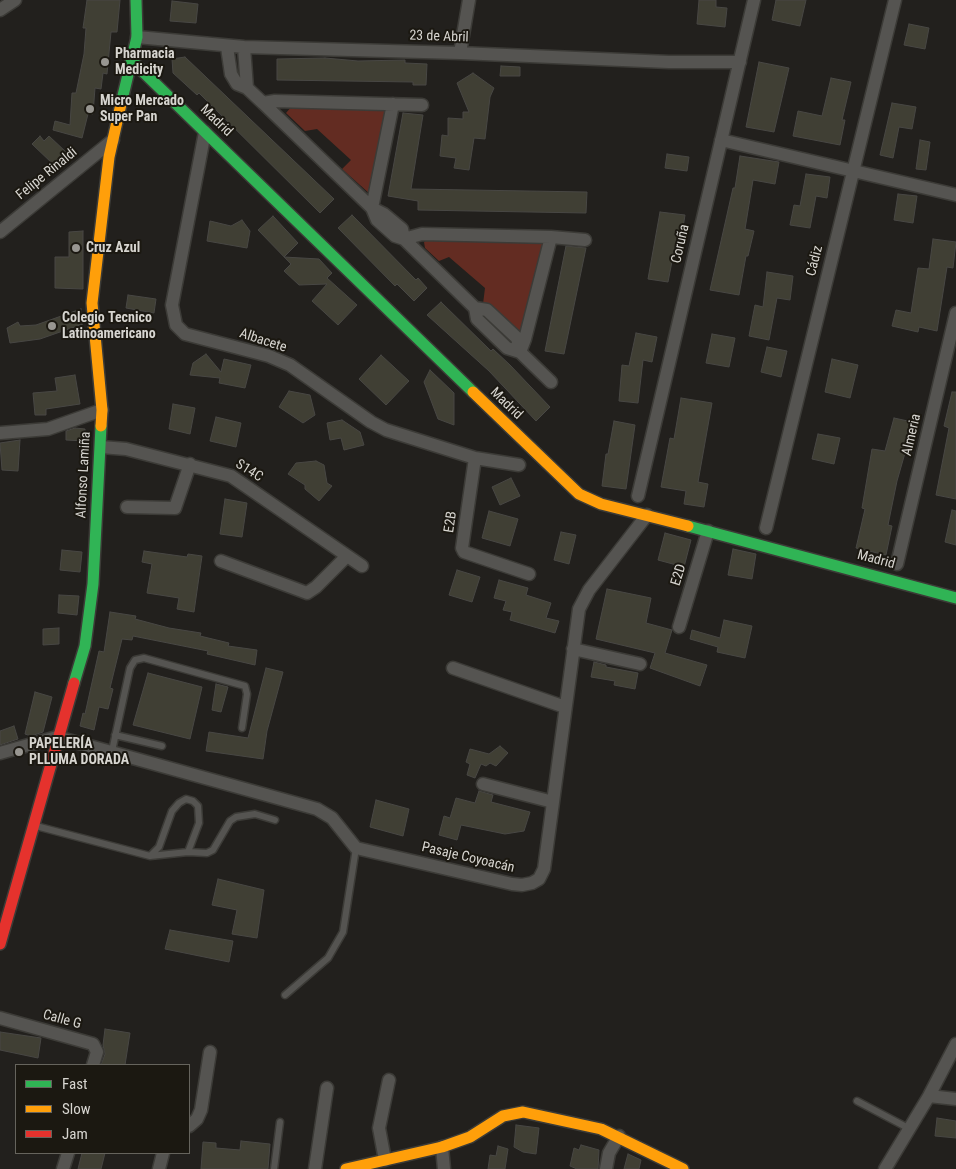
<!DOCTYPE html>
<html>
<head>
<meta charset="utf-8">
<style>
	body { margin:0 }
	#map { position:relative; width:956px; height:1169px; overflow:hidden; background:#22201d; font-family:"Roboto Condensed",sans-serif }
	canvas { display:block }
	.legend { position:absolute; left:15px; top:1064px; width:175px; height:90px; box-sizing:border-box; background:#1b1811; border:1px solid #66645d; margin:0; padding:6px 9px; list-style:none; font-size:15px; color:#d7d5d0 }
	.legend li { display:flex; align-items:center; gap:10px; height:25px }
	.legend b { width:25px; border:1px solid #66645d }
</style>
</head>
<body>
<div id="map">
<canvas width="956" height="1169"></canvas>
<ul class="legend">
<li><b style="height:6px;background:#30b455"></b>Fast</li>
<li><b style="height:6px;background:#ff9f0a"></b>Slow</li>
<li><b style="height:6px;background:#e5322d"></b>Jam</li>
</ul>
</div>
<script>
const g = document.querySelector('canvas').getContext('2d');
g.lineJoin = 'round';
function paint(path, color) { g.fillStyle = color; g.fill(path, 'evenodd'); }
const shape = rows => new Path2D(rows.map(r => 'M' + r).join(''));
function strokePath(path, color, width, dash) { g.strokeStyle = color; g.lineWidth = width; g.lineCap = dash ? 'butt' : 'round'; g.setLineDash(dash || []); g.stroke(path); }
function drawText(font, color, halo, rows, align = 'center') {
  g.font = font + ' "Roboto Condensed",sans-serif'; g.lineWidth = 4; g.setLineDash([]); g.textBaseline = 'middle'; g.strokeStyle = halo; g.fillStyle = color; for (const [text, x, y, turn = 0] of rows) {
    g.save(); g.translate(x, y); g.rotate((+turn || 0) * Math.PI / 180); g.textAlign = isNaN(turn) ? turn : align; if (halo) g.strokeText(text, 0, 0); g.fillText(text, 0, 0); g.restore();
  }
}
const green = shape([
	[292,106,385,110,370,194,342,169,351,160,317,129,305,131,286,113],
	[429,239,548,242,528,339,493,308,483,304,485,288,449,257,439,261,425,248,424,242]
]);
const building = shape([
	[87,0,120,0,117,32,111,32,107,74,103,73,101,89,95,88,93,114,88,114,82,138,53,130,55,121,70,125,72,93,76,93,84,54,86,28,83,28,87,0],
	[699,0,716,0,716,7,727,8,725,27,697,24,699,0],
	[776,0,806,0,800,26,772,20,776,0],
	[172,1,198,4,196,23,170,21,172,1],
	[909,24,929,28,925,49,904,45,909,24],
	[185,57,334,199,320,213,199,93,197,95,173,73,172,59,185,57],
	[325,58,358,61,405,60,405,63,427,64,426,85,413,85,413,82,277,80,277,59,325,58],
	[759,62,789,68,774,132,746,127,759,62],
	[501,66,520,67,520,76,500,76,501,66],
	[473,73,494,88,490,97,485,139,474,138,469,170,454,168,456,158,440,156,442,135,448,136,448,118,463,119,463,112,469,112,457,83,473,73],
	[831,78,851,82,842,120,845,120,840,145,793,136,798,111,822,116,831,78],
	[892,103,916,107,912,129,899,127,893,158,880,155,892,103],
	[403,113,423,115,411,189,587,192,586,213,418,210,418,201,388,196,403,113],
	[40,136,44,141,49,136,66,152,54,165,32,144,40,136],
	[920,140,930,142,926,170,916,169,920,140],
	[667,154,689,157,687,171,665,168,667,154],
	[740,156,779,162,775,184,753,180,745,229,754,231,748,256,746,256,739,295,710,290,733,188,735,188,740,156],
	[806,174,830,177,827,198,816,196,810,228,790,225,794,205,800,206,806,174],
	[898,194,917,196,913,223,894,220,898,194],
	[660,212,685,215,680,247,675,246,668,282,648,279,660,212],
	[352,215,416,280,418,278,427,288,414,301,397,284,395,286,338,228,352,215],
	[273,216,298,243,284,257,319,259,332,273,327,278,357,305,338,325,312,301,327,284,299,285,284,271,291,264,258,230,273,216],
	[242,220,250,231,247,248,207,241,210,221,231,226,242,220],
	[83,231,83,289,55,288,55,257,69,257,69,232,83,231],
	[933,239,956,242,953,268,947,267,937,331,919,327,918,332,892,326,896,310,911,313,918,268,929,269,933,239],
	[566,246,586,248,564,354,545,351,566,246],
	[767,272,793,276,790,300,777,298,769,340,749,336,755,305,763,307,767,272],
	[128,295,156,299,154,313,126,308,128,295],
	[441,302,491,351,493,349,510,365,550,407,536,421,489,371,427,315,441,302],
	[81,309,83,324,40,339,10,343,7,328,18,322,20,326,36,325,81,309],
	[636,333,657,337,652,362,643,360,638,403,619,401,622,365,629,366,636,333],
	[712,334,735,338,729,367,706,363,712,334],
	[767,347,787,351,781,377,761,372,767,347],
	[206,354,221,372,224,359,251,365,245,388,219,383,220,378,190,375,193,363,206,354],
	[381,355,409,381,386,405,359,379,381,355],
	[832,359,858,365,850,398,825,392,832,359],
	[430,370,454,393,454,425,438,419,424,382,430,370],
	[75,375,80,404,46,409,46,415,35,415,33,393,57,391,55,378,75,375],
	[289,391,310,395,315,415,303,423,279,407,289,391],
	[952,392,956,392,956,499,936,495,949,428,944,426,952,392],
	[681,398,712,403,698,482,708,484,704,507,684,504,686,491,661,487,670,438,674,439,681,398],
	[173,404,195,408,190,434,169,429,173,404],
	[216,417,241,423,236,447,210,441,216,417],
	[894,418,917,423,911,447,907,446,897,481,888,525,892,526,886,555,856,548,865,509,862,508,872,449,885,451,894,418],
	[342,420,360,432,364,445,344,450,341,438,330,440,327,423,342,420],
	[614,421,635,425,626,489,602,486,606,454,608,454,614,421],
	[75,428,85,429,85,441,66,440,66,431,75,428],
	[818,434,840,438,834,464,812,459,818,434],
	[20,440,18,471,2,470,0,443,20,440],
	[316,461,324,465,327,483,332,486,319,501,305,489,305,485,288,474,296,463,316,461],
	[511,478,520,496,500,505,492,487,511,478],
	[225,499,247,503,242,537,220,534,225,499],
	[952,510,956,511,956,545,945,542,952,510],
	[489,511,518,519,510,546,482,538,489,511],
	[561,532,576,535,569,564,554,560,561,532],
	[665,533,691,540,684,567,658,560,665,533],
	[733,549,756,554,752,579,728,575,733,549],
	[62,550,82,552,80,572,60,570,62,550],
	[144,551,187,557,188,554,202,556,194,612,177,609,179,598,147,593,152,564,142,562,144,551],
	[457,570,480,577,472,602,449,595,457,570],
	[499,580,528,588,526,595,551,603,546,618,559,621,555,633,510,620,512,612,503,610,506,601,494,598,499,580],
	[607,589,651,598,646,623,672,630,665,653,707,665,700,686,650,668,655,653,596,639,607,589],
	[59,595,79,596,77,615,58,613,59,595],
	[110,612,136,616,135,619,169,628,201,633,200,636,229,643,228,646,257,650,255,665,207,654,208,651,133,636,132,640,122,639,110,688,113,689,108,709,99,707,94,730,80,726,83,713,85,714,99,651,104,652,110,612],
	[724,620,752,626,745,658,717,652,718,647,690,639,692,630,720,638,724,620],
	[59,628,59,644,43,645,43,629,59,628],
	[594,662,606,665,606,667,638,673,635,689,614,685,615,681,591,677,594,662],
	[266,668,283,672,267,731,263,759,206,751,209,732,248,738,266,668],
	[148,673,202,687,190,739,133,725,148,673],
	[216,684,228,687,221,712,212,710,216,684],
	[35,692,52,697,43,732,31,736,25,734,35,692],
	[14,726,18,739,0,745,0,731,14,726],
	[500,746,508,753,496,766,490,763,486,766,481,764,475,778,467,775,470,764,466,762,470,749,489,754,500,746],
	[479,791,493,795,491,802,530,812,524,831,505,834,461,825,457,840,439,835,444,816,450,818,456,798,475,803,479,791],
	[376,800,409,809,403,836,370,827,376,800],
	[218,879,264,890,257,938,232,934,237,910,212,905,218,879],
	[170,930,233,941,229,962,165,949,170,930],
	[105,1029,130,1033,125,1065,101,1065,105,1054,103,1045,105,1029],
	[0,1032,41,1038,38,1058,0,1050,0,1032],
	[937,1118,956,1121,956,1138,935,1136,937,1118],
	[516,1125,539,1128,536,1154,523,1152,514,1147,516,1125],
	[241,1141,270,1144,268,1169,201,1169,203,1142,216,1143,216,1148,240,1150,241,1141],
	[581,1145,599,1150,598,1169,577,1169,570,1166,574,1148,579,1150,581,1145],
	[498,1146,508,1149,505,1169,488,1169,490,1155,496,1156,498,1146],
	[82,1153,105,1153,101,1169,78,1169,82,1153],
	[628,1154,641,1160,639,1169,624,1169,628,1154]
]);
const lane = shape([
	[115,735,162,746],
	[112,751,130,668,135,660,144,658,245,686,247,694,242,728],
	[36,826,150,856,188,852,199,823,198,806,193,801,186,799,179,803,172,811,159,847,150,856],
	[188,852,207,853,213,850,230,821,236,817,255,814,275,820],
	[285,995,328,958,343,932,356,848],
	[857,1101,910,1129],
	[274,1169,280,1122]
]);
const street = shape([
	[0,10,15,0],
	[137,37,244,47,460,53,669,62,740,62],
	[227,47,231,74,237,84,247,88,263,103,275,101,422,105],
	[244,47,247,88],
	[460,53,469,0],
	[263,103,372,208,384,214,402,229,404,239],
	[393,104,372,208,377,220,395,236,404,239,475,308,477,319,507,348,520,352],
	[205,132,172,305,176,325,185,334,269,356,290,365,371,422,386,430,475,458,519,465],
	[721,140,956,195],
	[0,232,113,140],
	[404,239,422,234,551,237,585,240],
	[475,308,487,310,517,338,520,352,551,382],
	[520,352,525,339,551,237],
	[0,433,48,429,102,410],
	[101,447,126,449,231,476,362,566],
	[475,458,462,548,464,552,529,574],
	[638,496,754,0],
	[127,507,175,508,190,464],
	[766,528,895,0],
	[221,561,307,593,316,587,347,556],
	[897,564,956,313],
	[679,627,708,531],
	[573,649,640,664],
	[453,668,565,707],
	[0,753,57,737,317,809,332,818,356,848,512,884,522,885,532,883,539,879,544,869,579,609,589,590,647,515],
	[483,784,553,802],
	[0,1018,93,1044,97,1052,93,1065],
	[929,1096,956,1099],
	[189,1126,197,1119,201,1110,210,1052],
	[442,1147,444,1169],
	[385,1160,379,1128,389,1080],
	[63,1169,68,1153],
	[159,1169,163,1153],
	[315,1169,327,1088],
	[606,1169,609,1153,619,1136],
	[885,1169,929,1096,956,1044]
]);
const fast = shape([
	[132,61,473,392],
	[121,104,137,37,136,0],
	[688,526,956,598],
	[74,683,85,646,93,584,101,426]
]);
const slow = shape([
	[473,392,579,494,601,504,688,526],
	[101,426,102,410,92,303,109,157,121,104],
	[346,1169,442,1147,470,1137,503,1116,523,1112,601,1129,683,1169]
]);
const jam = shape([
	[0,944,74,683]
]);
const markers = [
	[105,62,5,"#989691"],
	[90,109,5,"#989691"],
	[76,248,5,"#989691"],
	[52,326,5,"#989691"],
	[19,752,5,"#989691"]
];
const streetNames = [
	["23 de Abril",439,37,2],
	["Madrid",216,121,44],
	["Felipe Rinaldi",47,174,-39],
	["Coruña",681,244,-77],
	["Cádiz",815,261,-76],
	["Albacete",263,341,18],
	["Madrid",506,404,44],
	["Almeria",912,435,-77],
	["S14C",249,471,32],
	["Alfonso Lamiña",84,475,-87],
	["E2B",451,522,-82],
	["Madrid",876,560,15],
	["E2D",679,575,-73],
	["Pasaje Coyoacán",468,858,13],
	["Calle G",62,1020,15]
];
const poiNames = [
	["Pharmacia",115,54],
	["Medicity",115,70],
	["Micro Mercado",100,101],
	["Super Pan",100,117],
	["Cruz Azul",86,248],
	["Colegio Tecnico",62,318],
	["Latinoamericano",62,334],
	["PAPELERÍA",29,744],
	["PLLUMA DORADA",29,760]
];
paint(green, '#632c22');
paint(building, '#403f34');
strokePath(building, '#484744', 1);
strokePath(lane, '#3c3b37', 9);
strokePath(street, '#3c3b37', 15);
strokePath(fast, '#3c3b37', 14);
strokePath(slow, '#3c3b37', 14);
strokePath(jam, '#3c3b37', 14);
strokePath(lane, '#555451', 6);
strokePath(street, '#555451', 12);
strokePath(fast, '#30b455', 11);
strokePath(slow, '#ff9f0a', 11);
strokePath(jam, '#e5322d', 11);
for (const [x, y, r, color] of markers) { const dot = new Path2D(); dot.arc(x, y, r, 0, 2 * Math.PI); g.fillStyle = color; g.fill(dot); strokePath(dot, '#1b1811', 2); }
drawText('14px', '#d7d5d0', '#1b1811', streetNames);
drawText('bold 14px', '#d7d5d0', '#1b1811', poiNames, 'left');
</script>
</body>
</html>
